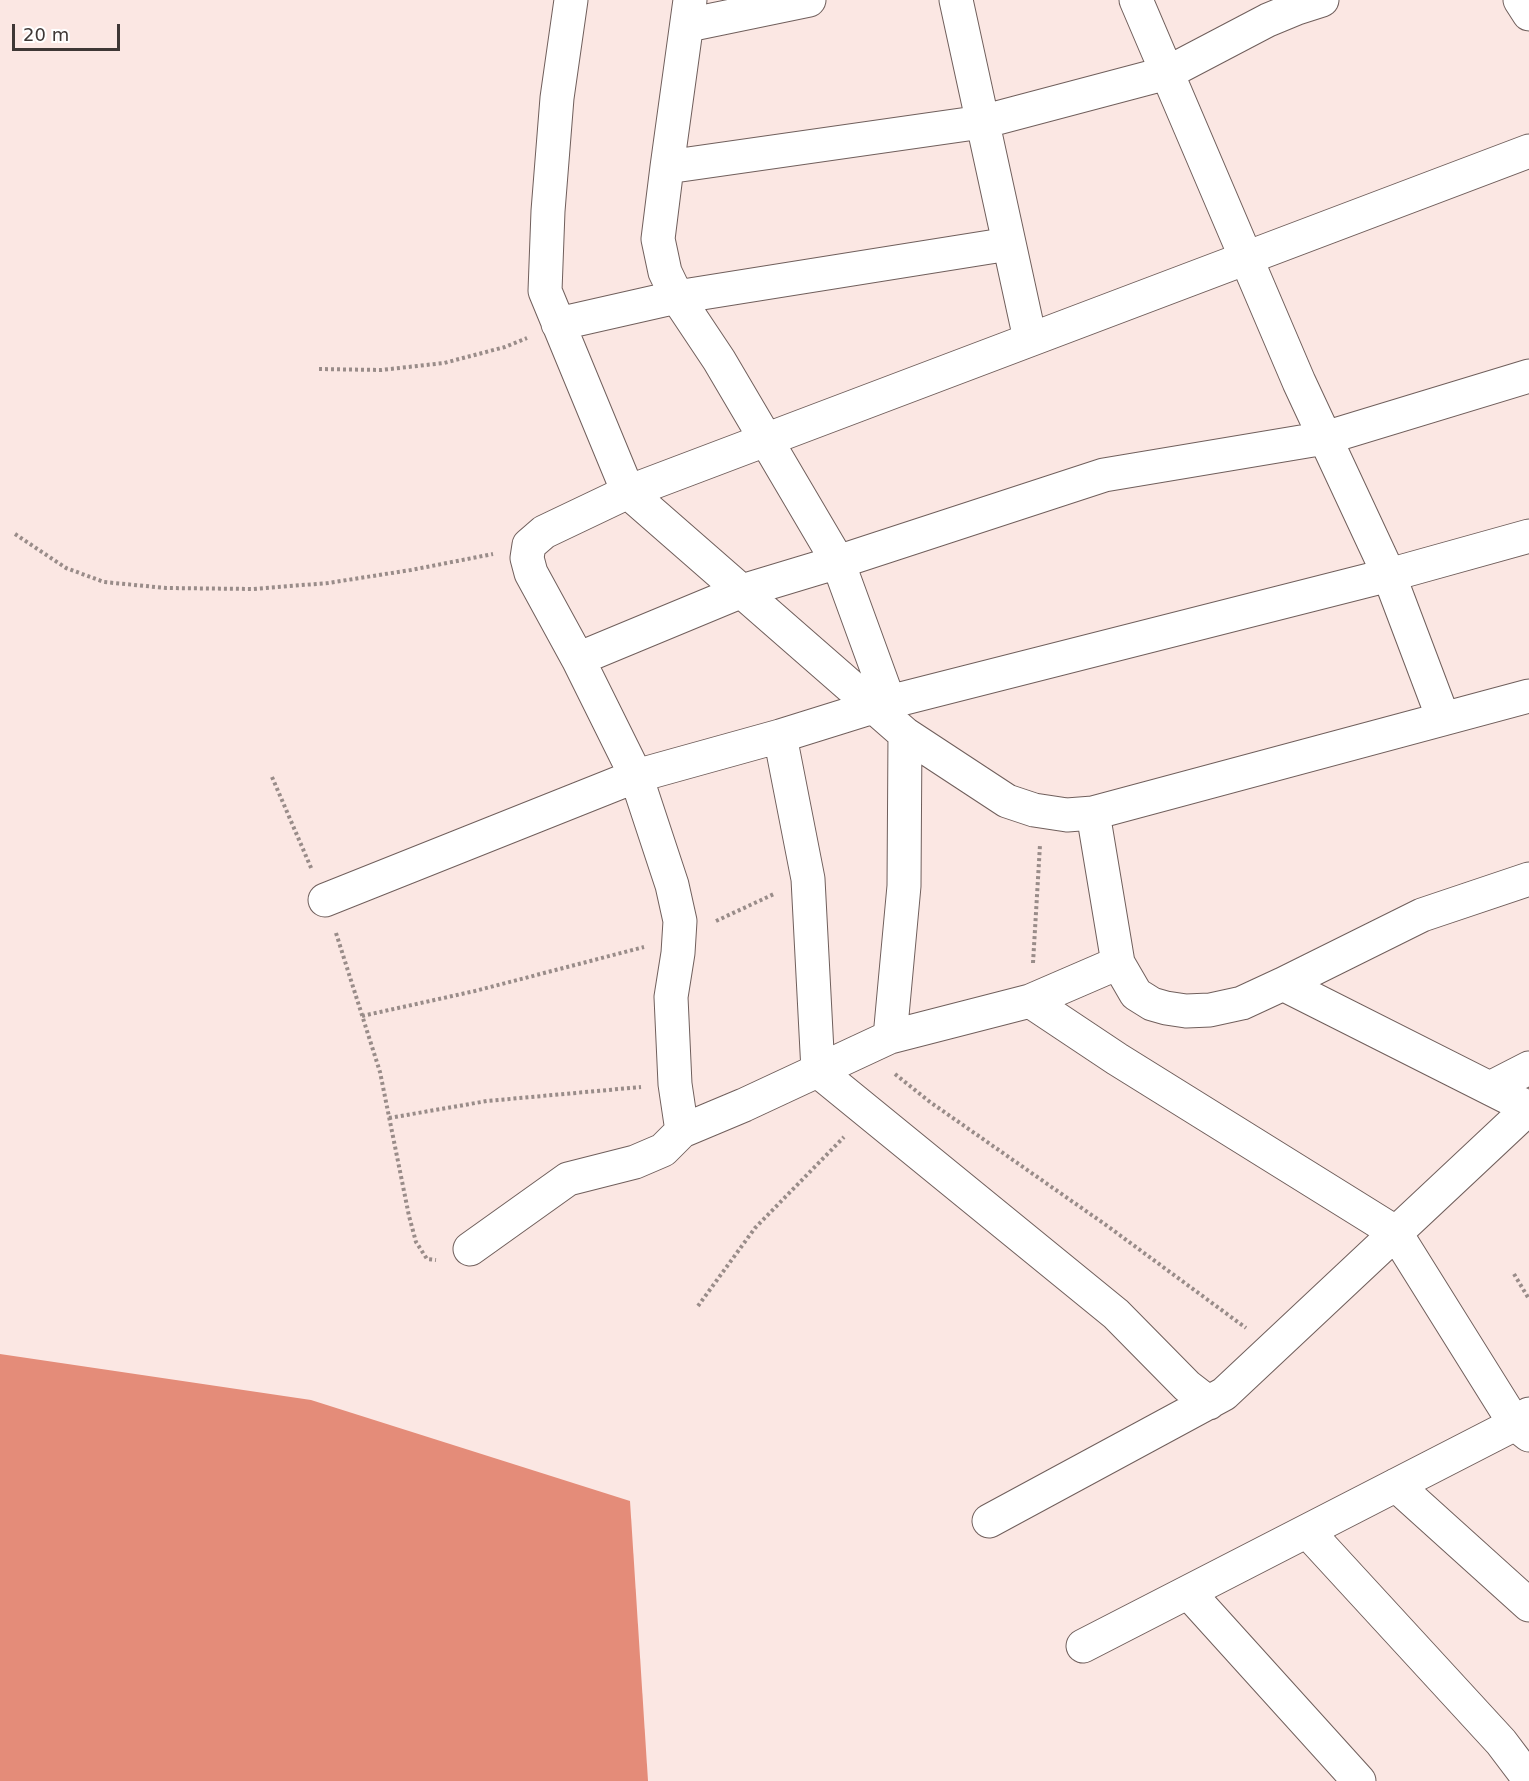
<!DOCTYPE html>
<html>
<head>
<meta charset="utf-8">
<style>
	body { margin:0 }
	#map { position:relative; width:1529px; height:1781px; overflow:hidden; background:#fbe7e3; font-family:"DejaVu Sans",sans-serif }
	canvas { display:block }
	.scale { position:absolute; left:12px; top:24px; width:108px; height:27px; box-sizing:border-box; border:3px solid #3e3735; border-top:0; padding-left:8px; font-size:18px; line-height:21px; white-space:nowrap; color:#3e3735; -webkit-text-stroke:4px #fff; paint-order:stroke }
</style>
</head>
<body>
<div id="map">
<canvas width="1529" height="1781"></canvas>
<div class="scale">20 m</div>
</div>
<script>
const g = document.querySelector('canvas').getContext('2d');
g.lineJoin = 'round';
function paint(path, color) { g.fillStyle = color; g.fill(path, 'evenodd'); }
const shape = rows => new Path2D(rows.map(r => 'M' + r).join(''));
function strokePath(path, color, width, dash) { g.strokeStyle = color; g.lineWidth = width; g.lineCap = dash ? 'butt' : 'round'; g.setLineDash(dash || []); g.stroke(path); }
const forest = shape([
	[0,1354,311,1400,630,1501,648,1781,0,1781]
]);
const path = shape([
	[319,369,381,370,444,363,505,347,527,338],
	[15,534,66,568,104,582,166,588,253,589,328,583,411,570,493,554],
	[272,777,312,870],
	[716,921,774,894],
	[336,933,380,1072,409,1216,416,1242,427,1259,436,1260],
	[1033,963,1040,845],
	[362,1016,475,991,644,947],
	[895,1074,930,1102,1106,1225,1246,1328],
	[389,1118,487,1101,641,1087],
	[1514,1274,1529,1299],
	[698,1306,755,1228,844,1137]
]);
const minor = shape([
	[571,0,557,98,548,211,545,291,628,492,544,532,529,545,527,558,531,573,578,659,636,776,780,736,889,702,1389,575,1529,536],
	[956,0,1030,339],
	[1136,0,1299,382,1389,575,1443,718],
	[1520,0,1529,14],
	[688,25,809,0],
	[1529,151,628,492,905,734,1007,801,1034,810,1067,815,1093,813,1529,696],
	[667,167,690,0],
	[558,324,677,297,665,272,658,239,667,167,982,122,1167,73,1268,20,1297,8,1322,0],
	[578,659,742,591,838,562,1104,475,1325,438,1529,376],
	[889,702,838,562,719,360,677,297,1009,244],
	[780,736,808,879,818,1071,1116,1314,1187,1386,1209,1403],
	[1093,813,1118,963,1136,994,1152,1004,1166,1008,1186,1011,1210,1010,1242,1003,1283,984,1529,1108],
	[325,900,636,776,672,885,680,921,678,953,671,997,675,1084,682,1131],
	[1283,984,1422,915,1529,879],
	[1030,1001,1117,1059,1395,1232,1515,1424,1529,1435],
	[890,1037,904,886,905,734],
	[1490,1088,1529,1068],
	[470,1249,568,1179,635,1162,663,1150,682,1131,744,1105,890,1037,1030,1001,1118,963],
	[1396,1485,1529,1605],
	[989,1521,1224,1394,1529,1108],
	[1307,1531,1501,1742,1529,1779],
	[1188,1592,1359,1781],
	[1083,1646,1515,1424,1529,1414]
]);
paint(forest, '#e48c79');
strokePath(minor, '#705f5c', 35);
strokePath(path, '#998c89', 4, [3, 3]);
strokePath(minor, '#fff', 33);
</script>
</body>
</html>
